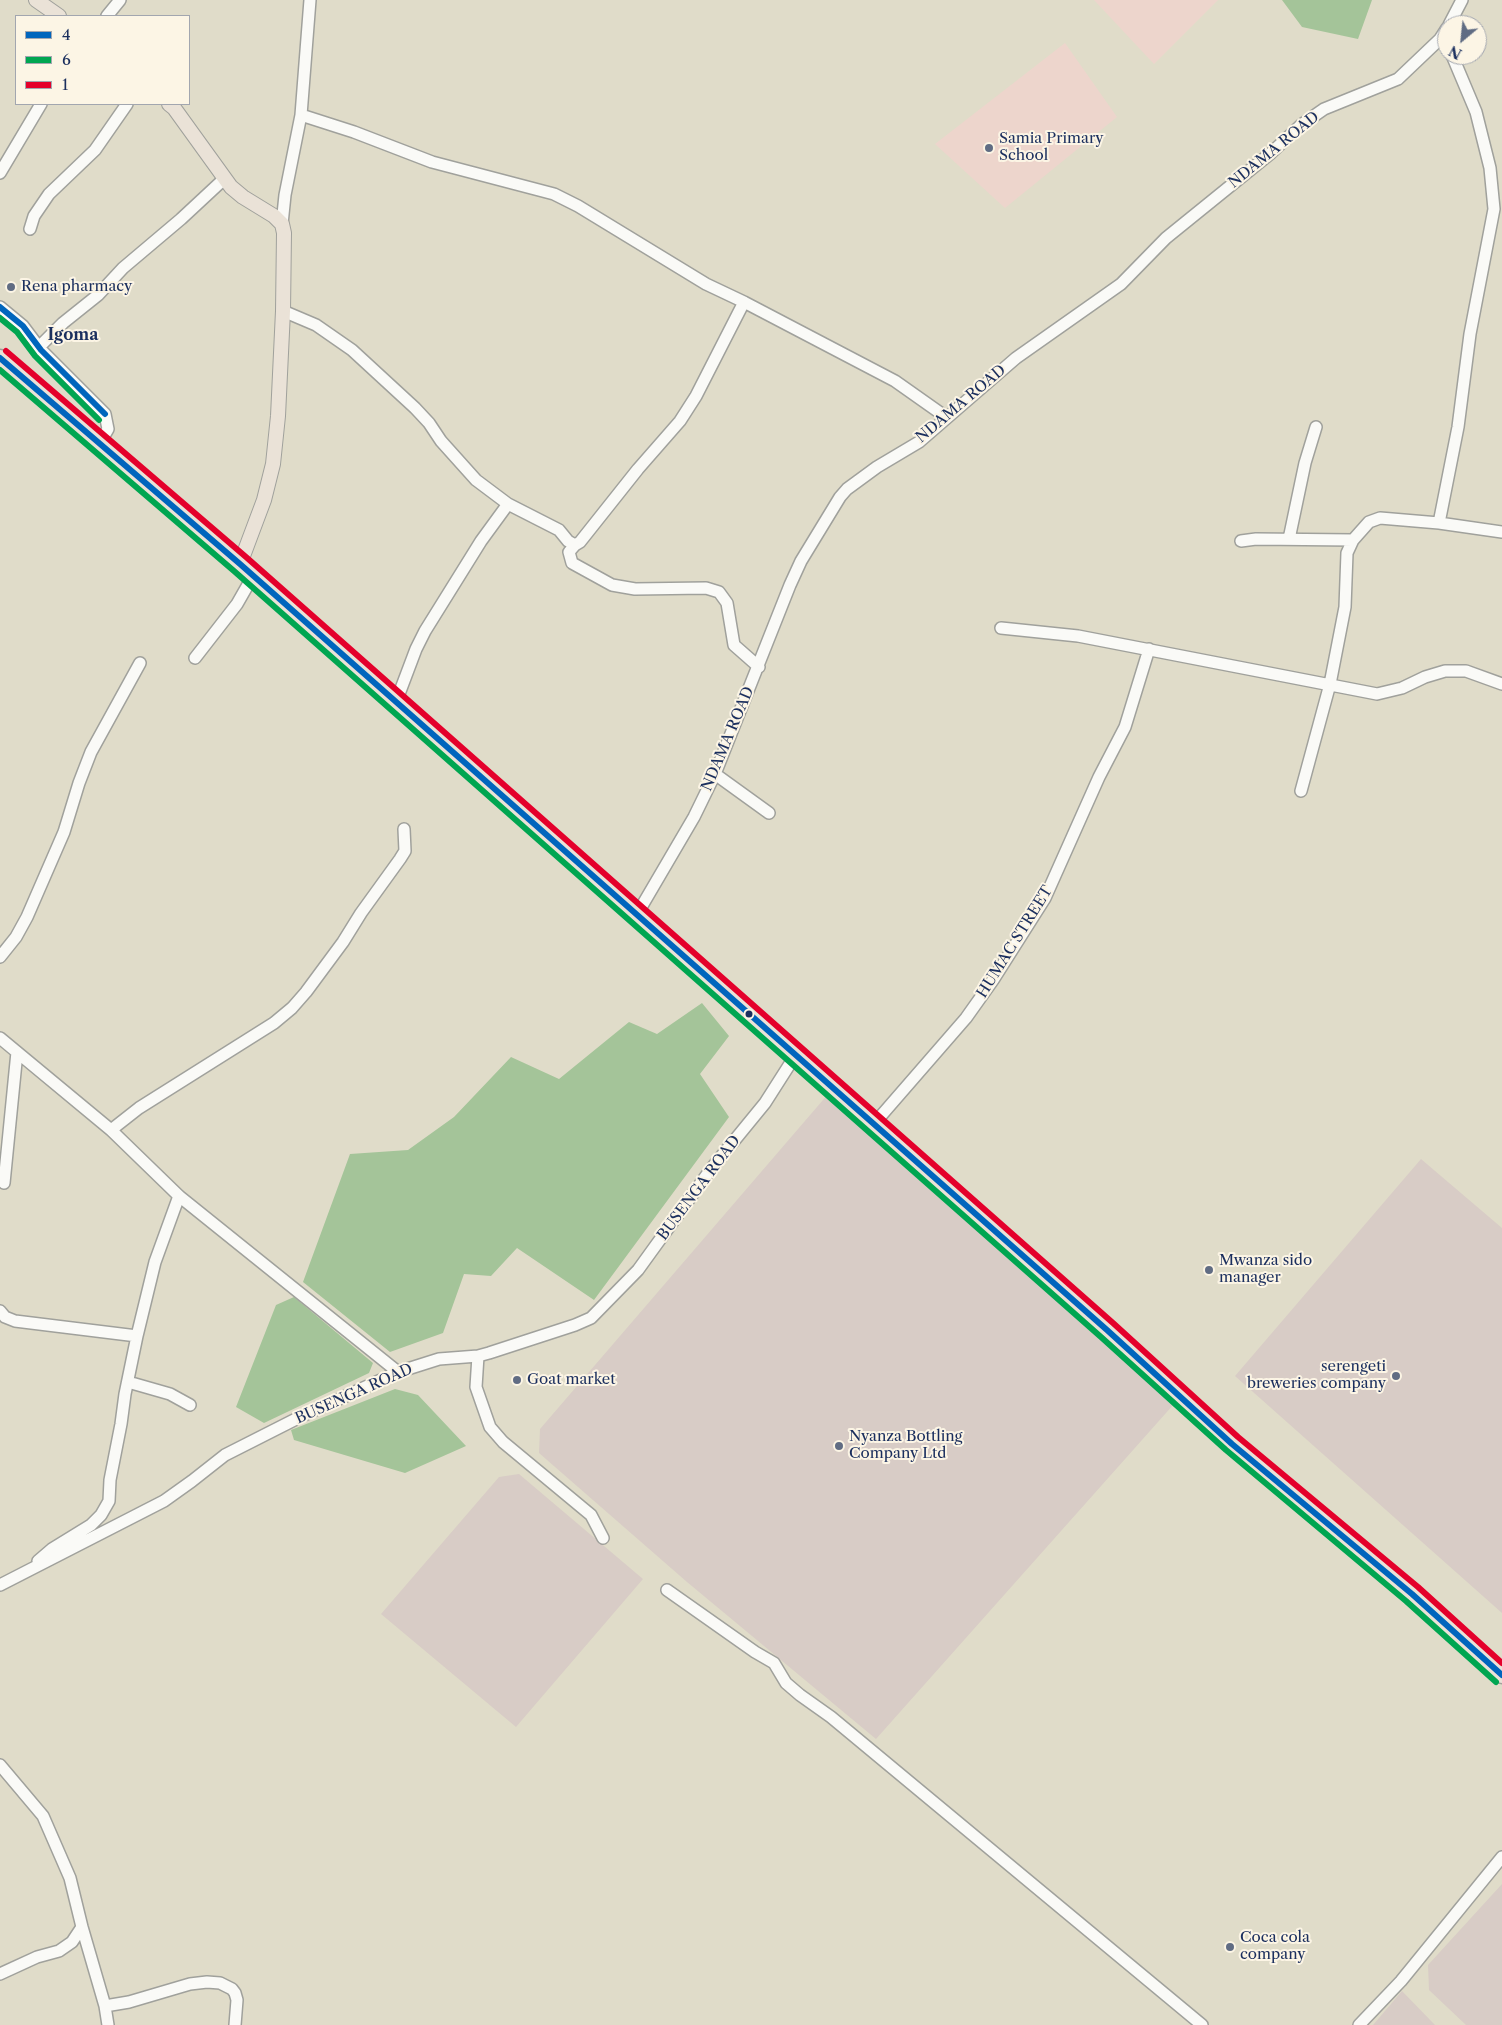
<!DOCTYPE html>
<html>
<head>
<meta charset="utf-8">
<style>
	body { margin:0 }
	#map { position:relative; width:1502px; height:2025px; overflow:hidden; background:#e0dcc9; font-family:"Libre Caslon Text",serif }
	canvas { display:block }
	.legend { position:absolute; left:15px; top:15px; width:175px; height:90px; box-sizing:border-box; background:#fcf5e5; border:1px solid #a2a6af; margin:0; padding:6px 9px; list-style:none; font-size:15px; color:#1b2f5e }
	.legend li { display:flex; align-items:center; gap:10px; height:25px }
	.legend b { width:25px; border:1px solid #a2a6af }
	.north { position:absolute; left:1437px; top:15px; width:50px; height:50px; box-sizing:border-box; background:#fcf5e5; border:1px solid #a2a6af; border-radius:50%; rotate:208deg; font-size:14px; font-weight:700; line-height:20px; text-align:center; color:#1b2f5e }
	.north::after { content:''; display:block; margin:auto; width:18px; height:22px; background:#606c83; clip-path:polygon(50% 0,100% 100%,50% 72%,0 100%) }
</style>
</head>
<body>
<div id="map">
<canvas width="1502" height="2025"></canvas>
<ul class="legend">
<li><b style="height:6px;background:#0065bd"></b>4</li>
<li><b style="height:6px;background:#00a651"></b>6</li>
<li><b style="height:6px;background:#e4002b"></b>1</li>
</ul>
<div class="north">N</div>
</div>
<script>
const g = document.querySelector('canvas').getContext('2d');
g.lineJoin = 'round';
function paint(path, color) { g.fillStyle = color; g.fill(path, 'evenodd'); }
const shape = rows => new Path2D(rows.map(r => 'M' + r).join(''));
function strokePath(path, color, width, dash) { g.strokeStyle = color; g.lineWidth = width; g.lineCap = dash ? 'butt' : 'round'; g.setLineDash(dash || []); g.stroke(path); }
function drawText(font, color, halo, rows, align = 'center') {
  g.font = font + ' "Libre Caslon Text",serif'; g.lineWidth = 4; g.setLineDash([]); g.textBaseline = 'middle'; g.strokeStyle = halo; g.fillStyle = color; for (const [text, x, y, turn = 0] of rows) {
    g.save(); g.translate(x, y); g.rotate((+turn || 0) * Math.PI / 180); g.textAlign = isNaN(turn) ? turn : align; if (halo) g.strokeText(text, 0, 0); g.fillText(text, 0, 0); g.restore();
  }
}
const built = shape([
	[1094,0,1218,0,1154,64],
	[1065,43,1117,117,1005,208,935,144]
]);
const industrial = shape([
	[829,1093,1174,1404,876,1739,687,1582,539,1453,540,1429],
	[1421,1159,1502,1228,1502,1613,1235,1376],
	[519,1474,643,1579,516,1727,381,1614,499,1477],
	[1502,1884,1502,2025,1466,2025,1429,1990,1428,1965],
	[1402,1991,1435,2025,1373,2025]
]);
const forest = shape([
	[1282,0,1372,0,1358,39,1302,27],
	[702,1003,729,1036,700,1074,729,1117,594,1300,517,1248,491,1276,464,1274,443,1333,390,1352,303,1282,350,1154,408,1150,454,1117,511,1057,559,1079,629,1022,657,1034],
	[294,1297,373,1363,369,1373,264,1423,236,1407,276,1305],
	[395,1389,418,1395,466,1446,405,1473,294,1440,291,1430]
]);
const minor = shape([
	[107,16,120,0],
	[1449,25,1462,0],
	[301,115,354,132,432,162,554,194,578,206,706,284,744,302,895,381,946,417],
	[0,173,41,104],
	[282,224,285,195,301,115,310,0],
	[30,229,34,216,49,194,95,150,127,104],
	[0,307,23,326,41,350,105,414,108,429,100,443],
	[283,311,316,325,352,350,415,408,429,423,441,441,476,480,508,504,559,530,568,541,575,545,580,542,638,469,680,421,696,396,744,302],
	[39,347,63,323,98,295,123,268,181,219,224,179],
	[1439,523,1458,427,1470,334,1494,209,1490,168,1476,112,1452,55],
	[1289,539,1305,463,1316,427],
	[1241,541,1256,539,1353,540],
	[575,545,569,552,572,563,612,585,635,589,706,588,719,592,727,603,734,645,759,667],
	[1001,628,1078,636,1377,694,1402,688,1425,677,1445,671,1466,671,1502,684],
	[195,658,237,604,253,576],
	[396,702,416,649,425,631,481,541,508,504],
	[715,774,769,813],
	[1301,791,1330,684,1345,607,1347,553,1353,540,1369,522,1380,518,1439,523,1502,532],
	[636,916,694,817,715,774,790,585,801,561,840,497,847,489,877,467,919,442,1016,358,1121,284,1166,238,1271,153,1301,125,1324,109,1398,79,1440,39,1447,28],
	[0,957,16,937,27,917,64,832,79,783,91,752,140,663],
	[0,1038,111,1130,179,1196,398,1372],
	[873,1125,966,1018,993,980,1045,898,1099,777,1125,727,1149,649],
	[111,1130,139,1108,274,1023,292,1008,306,992,343,942,361,913,400,859,405,851,404,829],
	[4,1183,17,1052],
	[0,1311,5,1317,15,1321,137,1336],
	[478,1356,476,1387,490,1427,503,1442,591,1515,603,1538],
	[128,1382,170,1394,190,1405],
	[38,1561,52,1549,91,1525,101,1515,109,1501,110,1480,121,1424,125,1394,137,1336,155,1262,179,1196],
	[0,1585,164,1501,192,1481,225,1455,300,1417,398,1372,439,1359,478,1356,489,1353,575,1325,591,1318,638,1270,711,1169,765,1103,795,1056],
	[667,1590,755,1652,774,1663,786,1683,800,1695,831,1717,1202,2025],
	[0,1765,43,1816,70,1878,82,1927,105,2006,108,2025],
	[0,1974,37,1957,59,1951,72,1942,82,1927],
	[105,2006,129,2002,190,1984,207,1982,220,1983,232,1989,235,1993,237,2000,235,2025],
	[1359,2025,1401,1981,1502,1857]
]);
const major = shape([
	[36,0,59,16],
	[169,104,174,108,231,187,243,197,274,216,282,224,284,233,283,311,278,416,273,464,264,500,240,564]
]);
const highway = shape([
	[0,358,240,564,873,1125,1107,1330,1232,1444,1412,1594,1502,1675]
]);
const bus1 = shape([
	[0,307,23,326,41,350,105,414],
	[0,358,240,564,1107,1330,1232,1444,1412,1594,1502,1675]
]);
const bus2 = shape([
	[0,318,17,332,35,356,99,420],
	[0,370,234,571,1101,1337,1226,1450,1406,1601,1496,1682]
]);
const bus3 = shape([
	[6,351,246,557,1113,1323,1238,1437,1418,1587,1502,1663]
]);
const markers = [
	[989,148,5,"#606c83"],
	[11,287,5,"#606c83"],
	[749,1014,4.5,"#1b2f5e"],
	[1209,1270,5,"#606c83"],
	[1396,1376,5,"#606c83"],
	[517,1380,5,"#606c83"],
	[839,1446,5,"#606c83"],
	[1230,1947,5,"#606c83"]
];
const poiNames = [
	["Samia Primary",999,139],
	["School",999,156],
	["Rena pharmacy",21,287],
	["Mwanza sido",1219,1261],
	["manager",1219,1278],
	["serengeti",1386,1367,"right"],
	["breweries company",1386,1384,"right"],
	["Goat market",527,1380],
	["Nyanza Bottling",849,1437],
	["Company Ltd",849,1454],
	["Coca cola",1240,1938],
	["company",1240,1955]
];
const streetNames = [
	["NDAMA ROAD",1274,150,-39],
	["NDAMA ROAD",961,404,-40],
	["NDAMA ROAD",728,739,-67],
	["HUMAC STREET",1015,942,-58],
	["BUSENGA ROAD",699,1188,-53],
	["BUSENGA ROAD",354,1394,-24]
];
const neighbourhoodNames = [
	["Igoma",73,335]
];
paint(built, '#edd5cc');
paint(industrial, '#d8ccc6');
paint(forest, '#a4c499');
strokePath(minor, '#a0a19c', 14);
strokePath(major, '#a0a19c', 16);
strokePath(highway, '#a0a19c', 19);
strokePath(minor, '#fafaf7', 11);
strokePath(major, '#eae2d7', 14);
strokePath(highway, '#eae2d7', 16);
strokePath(bus1, '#0065bd', 6);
strokePath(bus2, '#00a651', 6);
strokePath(bus3, '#e4002b', 6);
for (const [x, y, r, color] of markers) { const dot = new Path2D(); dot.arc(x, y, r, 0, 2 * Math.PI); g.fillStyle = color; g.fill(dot); strokePath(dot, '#fcf5e5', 2); }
drawText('15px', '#1b2f5e', '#fcf5e5', poiNames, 'left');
drawText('15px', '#1b2f5e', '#fcf5e5', streetNames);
drawText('bold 16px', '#1b2f5e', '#fcf5e5', neighbourhoodNames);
</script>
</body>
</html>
